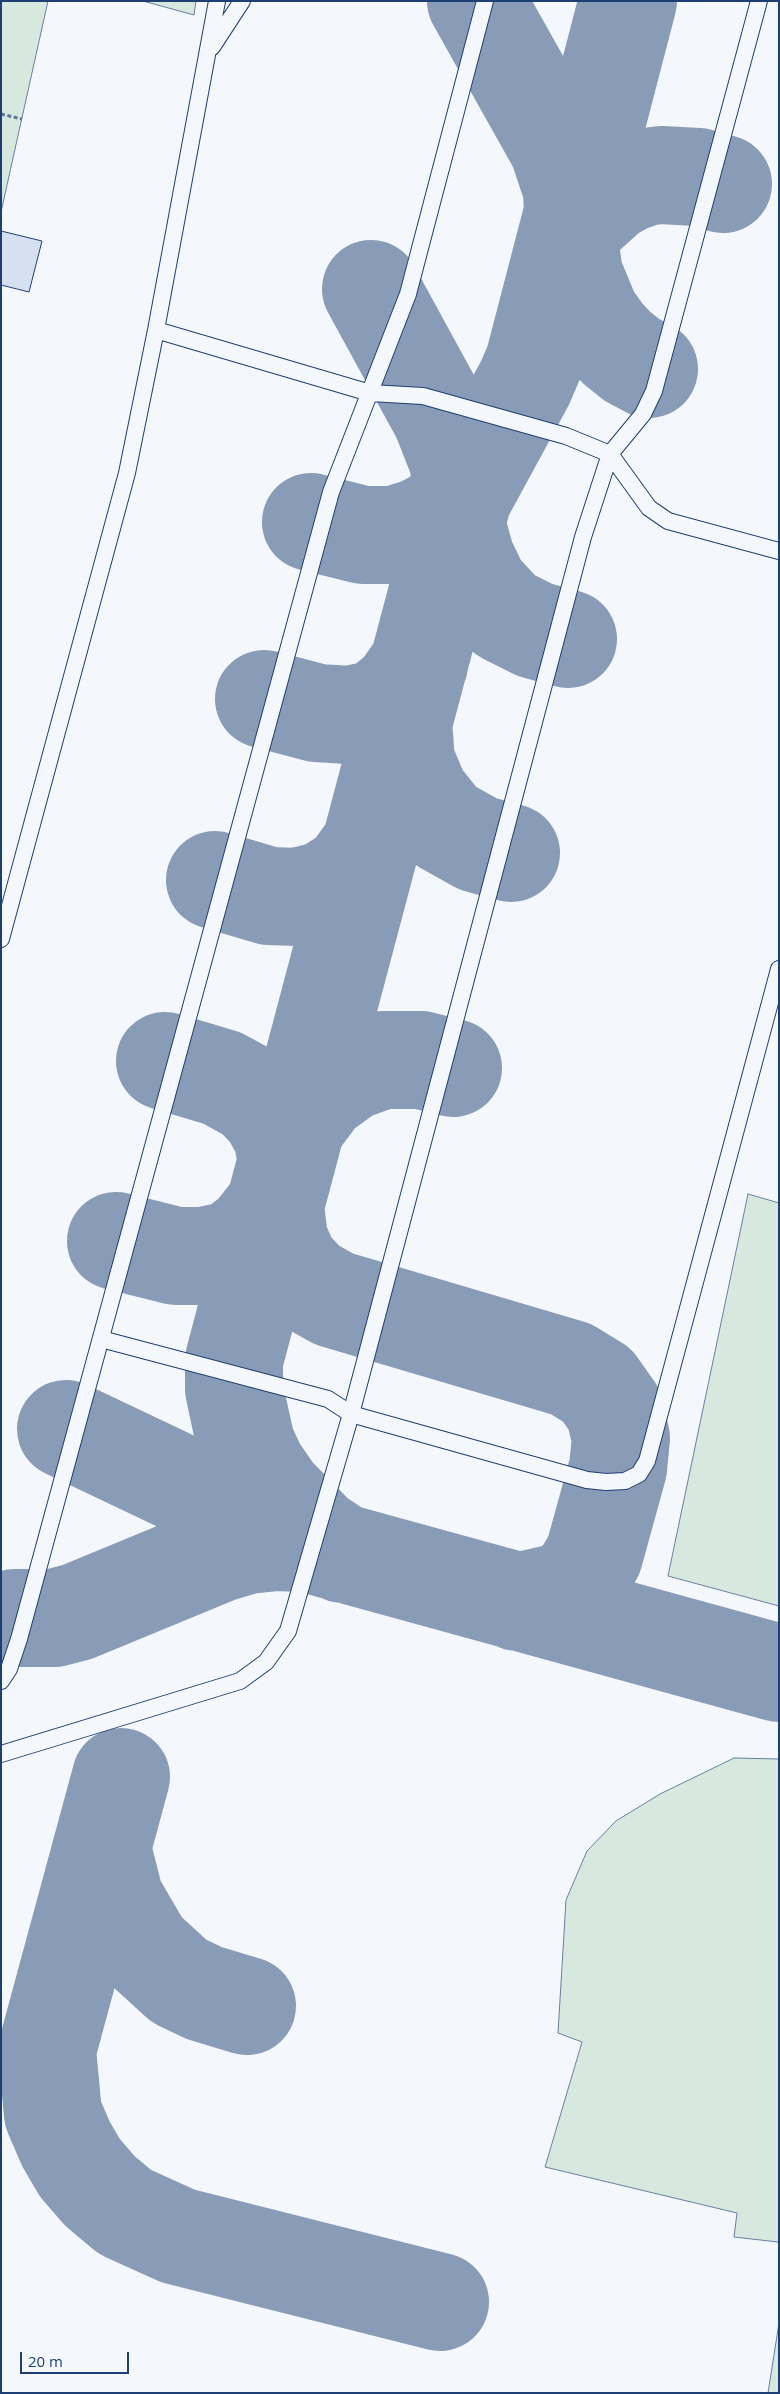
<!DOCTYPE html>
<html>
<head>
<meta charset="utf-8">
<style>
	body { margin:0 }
	#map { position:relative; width:780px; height:2394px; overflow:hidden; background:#f4f7fb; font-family:"Open Sans",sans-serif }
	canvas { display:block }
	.frame { position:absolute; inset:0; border:2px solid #1d3f73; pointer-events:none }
	.scale { position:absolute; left:20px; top:2352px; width:109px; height:22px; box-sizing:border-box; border:2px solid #1d3f73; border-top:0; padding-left:6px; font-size:15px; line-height:18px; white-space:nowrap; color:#1d3f73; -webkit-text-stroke:4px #f4f7fb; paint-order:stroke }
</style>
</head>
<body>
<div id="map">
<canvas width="780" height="2394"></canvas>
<div class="frame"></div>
<div class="scale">20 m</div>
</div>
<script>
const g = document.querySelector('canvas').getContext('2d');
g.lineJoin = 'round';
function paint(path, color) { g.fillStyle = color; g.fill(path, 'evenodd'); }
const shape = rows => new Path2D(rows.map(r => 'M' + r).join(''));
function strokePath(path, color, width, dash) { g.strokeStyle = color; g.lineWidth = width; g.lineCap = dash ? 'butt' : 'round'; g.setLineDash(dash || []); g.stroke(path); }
const green = shape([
	[1,1,48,1,1,212,1,1],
	[143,1,196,1,194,15,143,1],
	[748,1194,779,1203,779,1606,668,1576,748,1194],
	[734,1758,779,1759,779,2244,778,2242,734,2237,737,2213,545,2167,582,2042,558,2033,566,1900,587,1851,616,1821,660,1794,734,1758],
	[779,2323,779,2393,768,2393,779,2323]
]);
const taxiway = shape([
	[476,1,558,147,572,189,573,213],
	[649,369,632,360,617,348,604,334,591,316,574,275,568,231,610,193,628,183,645,177,661,175,698,177,723,184],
	[311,522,363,535,394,535,420,527,444,514,463,497,458,460,441,417,371,289],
	[456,523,466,559,480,588,505,615,535,630,568,639],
	[264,699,317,713,349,715,378,709,400,691,419,664],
	[403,722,406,762,420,795,444,825,478,844,511,853],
	[215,880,269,896,298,897,325,890,350,874,371,845],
	[165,1061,222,1078,253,1095,270,1113,282,1135,287,1161],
	[297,1124,320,1093,349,1072,382,1060,421,1060,453,1068],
	[275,1206,279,1240,290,1265,309,1285,334,1299,571,1369,597,1385,614,1409,621,1438,618,1468,594,1555,582,1576,565,1591,518,1602],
	[116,1241,176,1256,204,1256,232,1250,253,1234,275,1206],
	[66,1429,306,1543,779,1673],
	[343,1554,316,1536,275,1494,257,1468,246,1444,240,1417,234,1389,234,1360,463,497,525,383,534,362,628,1],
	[15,1618,54,1618,77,1612,220,1553,247,1545,276,1542,306,1543],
	[121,1777,47,2050,53,2114,66,2144,80,2168,100,2191,125,2212,178,2236,440,2302],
	[102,1849,115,1900,143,1948,179,1981,204,1993,247,2006]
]);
const building = shape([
	[1,231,42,241,29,292,1,285,1,231]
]);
const path = shape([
	[1,114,22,119]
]);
const lane = shape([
	[212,47,242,1],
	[156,330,370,393,423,396,566,436,610,454,649,508,668,521,779,551],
	[1,939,127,473,156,330,217,1],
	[101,1339,328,1399,351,1414,587,1480,606,1482,625,1481,639,1474,647,1461,779,969],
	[1,1681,9,1669,19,1639,331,492,408,294,485,1],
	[1,1754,240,1681,266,1662,288,1631,351,1414,583,537,610,454,643,414,654,391,759,1]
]);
paint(green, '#d7e8df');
strokePath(green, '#687fa3', 1);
strokePath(taxiway, '#889bb7', 98);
paint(building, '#d5e0f0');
strokePath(building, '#1d3f73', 1);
strokePath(lane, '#1d3f73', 18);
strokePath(path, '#5e769c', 3, [4, 2.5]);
strokePath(lane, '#f4f7fb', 16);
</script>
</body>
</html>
